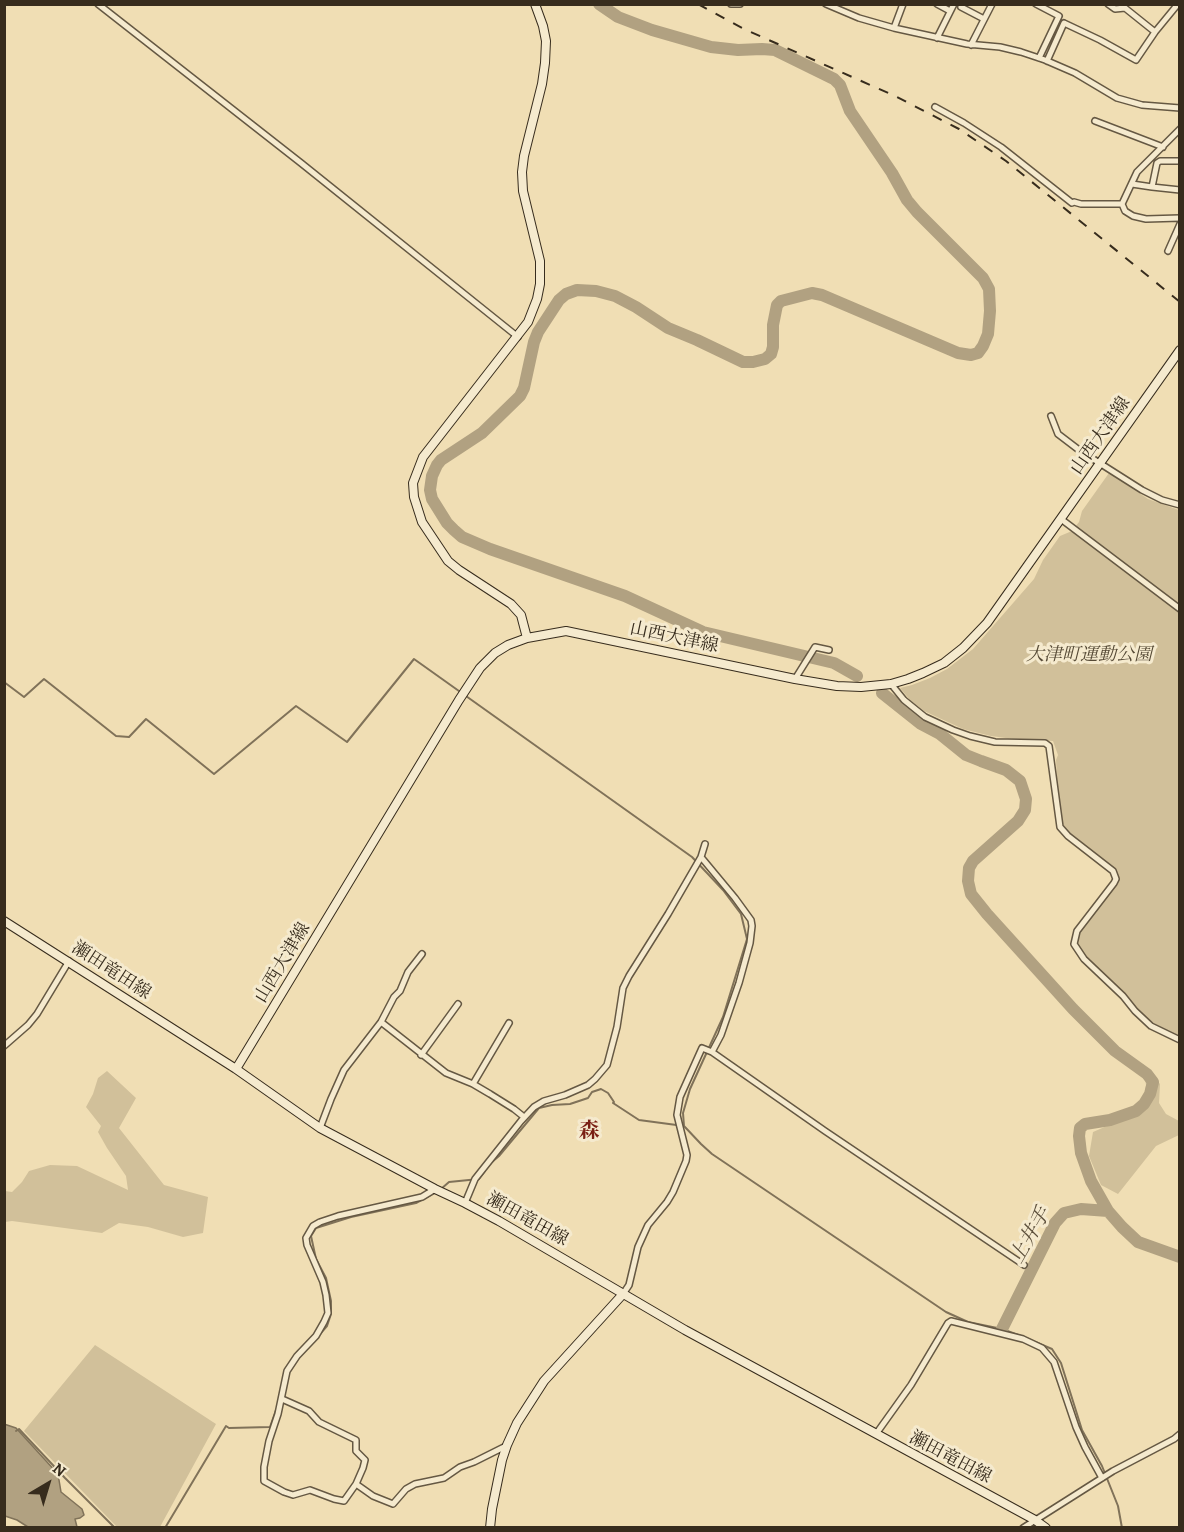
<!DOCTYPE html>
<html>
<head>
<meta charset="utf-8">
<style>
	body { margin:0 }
	#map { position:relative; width:1184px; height:1532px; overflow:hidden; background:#f0deb4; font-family:Alegreya,serif }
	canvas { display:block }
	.frame { position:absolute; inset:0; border:6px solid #372c1d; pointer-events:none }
	.north { position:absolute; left:18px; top:1454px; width:60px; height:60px; -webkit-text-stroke:4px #f5eace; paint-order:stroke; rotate:38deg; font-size:16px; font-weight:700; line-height:24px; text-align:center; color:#372c1d }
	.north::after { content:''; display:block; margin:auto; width:21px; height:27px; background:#372c1d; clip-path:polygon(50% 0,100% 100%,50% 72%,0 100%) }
</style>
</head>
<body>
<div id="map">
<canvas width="1184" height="1532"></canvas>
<div class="frame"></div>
<div class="north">N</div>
</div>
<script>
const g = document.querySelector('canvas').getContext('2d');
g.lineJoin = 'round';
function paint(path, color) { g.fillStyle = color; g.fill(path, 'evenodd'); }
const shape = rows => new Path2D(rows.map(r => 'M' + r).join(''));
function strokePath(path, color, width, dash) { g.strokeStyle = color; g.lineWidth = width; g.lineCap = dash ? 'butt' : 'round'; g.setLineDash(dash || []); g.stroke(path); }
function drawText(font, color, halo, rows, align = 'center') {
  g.font = font + ' Alegreya,"Noto Serif JP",serif'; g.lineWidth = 6; g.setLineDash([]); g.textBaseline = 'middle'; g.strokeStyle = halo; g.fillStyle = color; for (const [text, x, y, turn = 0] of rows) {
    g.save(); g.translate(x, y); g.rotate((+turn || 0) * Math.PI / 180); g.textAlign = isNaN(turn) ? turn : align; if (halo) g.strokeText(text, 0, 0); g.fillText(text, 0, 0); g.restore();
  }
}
const green = shape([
	[1109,473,1148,499,1179,510,1179,1037,1158,1026,1141,1013,1127,997,1081,952,1077,942,1080,932,1117,884,1119,877,1116,870,1072,835,1066,829,1061,821,1058,796,1056,760,1058,755,1053,741,1013,739,991,736,963,729,924,711,910,700,900,688,912,685,930,678,947,669,973,649,1034,579,1043,560,1060,536,1072,531,1079,522,1082,511],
	[1143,1064,1160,1084,1159,1103,1166,1114,1179,1121,1179,1135,1156,1146,1118,1194,1101,1185,1089,1156,1093,1132,1123,1119,1133,1111,1145,1093,1146,1085],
	[107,1071,136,1098,119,1128,164,1185,208,1197,203,1233,183,1237,148,1227,119,1223,102,1233,12,1221,5,1222,5,1191,12,1192,22,1182,29,1171,50,1165,77,1166,128,1190,126,1176,107,1148,98,1132,101,1126,86,1107,93,1094,98,1078],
	[95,1345,216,1424,160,1527,117,1527,24,1431]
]);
const water = shape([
	[4,1424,16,1428,58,1474,61,1492,82,1509,84,1515,80,1518,75,1519,77,1527,28,1527,17,1520,5,1516,4,1424]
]);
const stream = shape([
	[4,682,24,697,44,679,116,736,129,737,146,719,214,774,296,706,347,742,414,659,692,857,723,890,741,914,747,939,723,1017,690,1089,683,1113,684,1126],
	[492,1162,499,1156,539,1108,552,1105,570,1104,588,1098,592,1092,601,1089,608,1093,614,1102,613,1103,639,1120,684,1126,701,1144,712,1154,946,1312,968,1322,1002,1329,1021,1336],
	[441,1189,449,1182,479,1179,485,1171],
	[320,1334,327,1326,331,1314,331,1301,326,1278,316,1259,311,1236,316,1228,351,1217,416,1203,436,1192],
	[1026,1338,1052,1349,1061,1363,1082,1430,1102,1466,1118,1506,1122,1528],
	[16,1431,19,1429,65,1478,115,1528],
	[165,1528,226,1426,229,1428,270,1427,276,1410]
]);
const river = shape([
	[599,4,618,17,652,30,711,47,738,50,762,49,775,50,834,79,840,85,850,111,892,173,907,200,917,212,983,278,989,289,990,311,988,334,983,346,978,353,971,355,958,353,822,295,812,293,781,301,777,305,773,325,773,347,771,354,765,359,753,362,743,362,697,340,668,328,636,307,615,296,596,291,577,290,566,294,559,300,538,332,534,342,524,388,520,396,482,433,441,460,437,465,432,476,430,490,432,499,447,523,454,530,462,537,490,549,625,596,703,632,834,663,857,676],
	[882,693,921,724,940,734,966,755,981,761,1006,770,1020,781,1026,799,1025,810,1018,821,973,861,969,868,968,881,971,894,987,914,1073,1009,1115,1051,1147,1074,1153,1082,1150,1094,1144,1104,1136,1111,1110,1120,1085,1124,1080,1128,1079,1136,1081,1153,1091,1181,1108,1211],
	[1002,1329,1055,1223,1064,1213,1081,1209,1108,1211,1122,1227,1138,1242,1180,1257]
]);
const street = shape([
	[98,4,301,163,518,337],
	[731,4,740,4],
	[826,4,859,18,894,28,967,44,1000,47,1021,52,1045,60,1075,73,1117,98,1142,105,1180,108],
	[937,4,950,11],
	[1036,4,1059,16,1039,58],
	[961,7,984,19],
	[894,28,903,4],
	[1155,32,1178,4],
	[937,38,954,4],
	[971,45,992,4],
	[1047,61,1064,23,1100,40,1136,60,1155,32,1125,8,1115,9,1108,4],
	[935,107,964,123,1001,147,1072,203,1074,202,1081,204,1122,204],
	[1095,121,1163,147],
	[1132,184,1152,187,1157,163,1160,161,1180,161],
	[1152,187,1180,190],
	[1122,204,1137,172,1180,129],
	[1122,204,1125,211,1133,216,1146,219,1180,218],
	[1168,251,1180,224],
	[1051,416,1058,434,1079,450,1142,490,1162,500,1180,505],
	[1061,519,1180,609],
	[795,679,815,647,829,650],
	[891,684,904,700,925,717,953,730,970,736,995,742,1045,743,1049,746,1060,827,1068,836,1113,871,1116,879,1114,883,1077,931,1074,944,1084,959,1123,996,1135,1011,1151,1026,1180,1040],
	[701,857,735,898,751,920,752,926,750,943,739,983,721,1035,712,1052],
	[381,1022,446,1073,473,1084,490,1094,514,1109,524,1117],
	[4,1046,28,1025,37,1014,69,961],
	[421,1055,458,1004],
	[473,1084,509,1023],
	[320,1128,331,1099,344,1070,381,1022,394,997,400,991,408,972,422,954],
	[465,1203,475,1179,521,1121,534,1107,544,1101,565,1095,588,1085,595,1079,607,1065,617,1027,623,988,629,976,668,914,701,857,705,844],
	[623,1294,629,1285,638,1247,648,1225,667,1202,673,1192,686,1161,687,1155,677,1115,680,1097,702,1048,712,1052,825,1131,1024,1265],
	[282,1399,309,1411,319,1422,356,1440,356,1451,365,1460,363,1468,356,1484,344,1501,334,1499,310,1490,293,1495,284,1492,264,1481,264,1467,269,1441,278,1414,287,1371,297,1356,316,1336,324,1322,328,1313,326,1295,323,1282,307,1245,306,1238,313,1226,320,1222,338,1216,422,1197,435,1189],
	[876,1434,911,1385,948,1323,951,1321,1023,1339,1042,1348,1054,1362,1076,1427,1085,1447,1102,1478],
	[356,1484,373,1496,393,1504,406,1489,415,1484,444,1478,460,1467,474,1462,506,1446],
	[1023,1528,1113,1471,1174,1439,1180,1434]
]);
const secondary = shape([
	[527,638,521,615,511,604,459,570,448,561,422,522,414,497,413,483,423,457,528,322,537,299,540,284,540,261,523,191,522,172,524,156,542,84,545,63,546,41,543,26,535,4],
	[4,921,236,1069,320,1128,435,1189,465,1203,499,1221,685,1330,1035,1520,1046,1528],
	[236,1069,459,700,480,668,495,653,508,645,527,638,566,631,795,679,837,686,861,687,891,684,908,679,923,673,944,663,963,648,987,623,1180,350],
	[490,1528,492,1509,502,1460,507,1445,517,1423,544,1381,623,1294]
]);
const rail = shape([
	[698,4,744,29,895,96,959,129,1006,161,1180,302]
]);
const streetNames = [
	["山西大津線",1101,436,-55],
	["山西大津線",674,638,12],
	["山西大津線",283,963,-59],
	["瀬田竜田線",111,971,33],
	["瀬田竜田線",527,1220,29],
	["瀬田竜田線",950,1458,28]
];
const parkNames = [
	["大津町運動公園",1089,656]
];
const waterNames = [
	["上井手",1031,1236,-60]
];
const quarterNames = [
	["森",589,1132]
];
paint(green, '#d1c09a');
paint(water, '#b1a181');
strokePath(water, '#807259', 1.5);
strokePath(stream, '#807259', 2);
strokePath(river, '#b1a181', 12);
strokePath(street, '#655843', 8);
strokePath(secondary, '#372c1d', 10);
strokePath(street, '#f5eace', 5);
strokePath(secondary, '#f5eace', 8);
strokePath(rail, '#372c1d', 2, [10, 10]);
drawText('18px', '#372c1d', '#f5eace', streetNames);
drawText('italic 18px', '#564a36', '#f5eace', parkNames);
drawText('italic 20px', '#5c4f3b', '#f5eace', waterNames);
drawText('bold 21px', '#7a1f14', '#f5eace', quarterNames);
</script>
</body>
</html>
